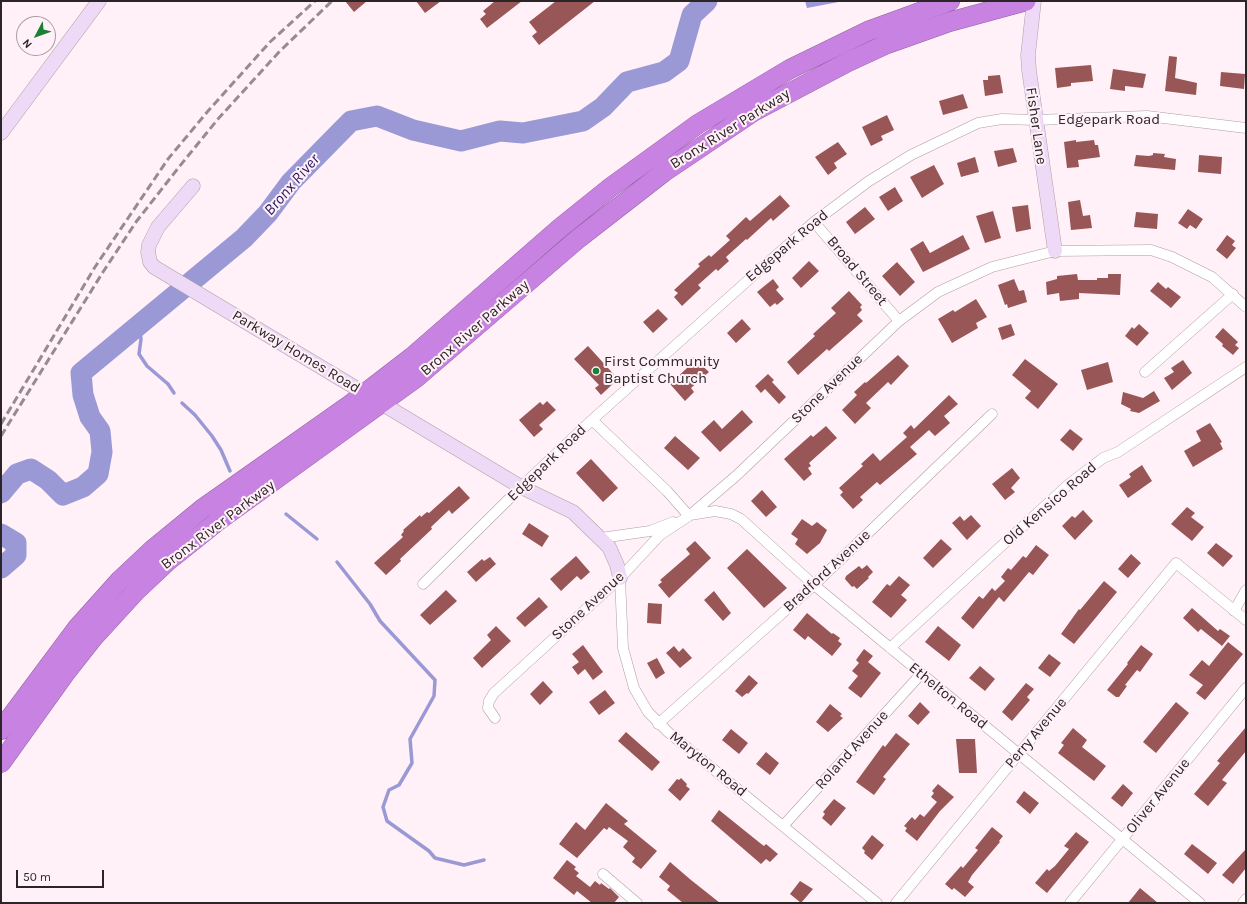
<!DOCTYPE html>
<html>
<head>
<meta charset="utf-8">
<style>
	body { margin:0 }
	#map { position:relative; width:1247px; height:904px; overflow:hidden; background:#fff1f7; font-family:Karla,sans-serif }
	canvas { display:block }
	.frame { position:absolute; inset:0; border:2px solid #2b2528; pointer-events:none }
	.north { position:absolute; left:16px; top:16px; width:40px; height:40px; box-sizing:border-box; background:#fff1f7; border:1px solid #aa9fa4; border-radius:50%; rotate:229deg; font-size:11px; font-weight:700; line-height:16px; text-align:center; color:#2b2528 }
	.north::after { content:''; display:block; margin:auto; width:14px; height:18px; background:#198034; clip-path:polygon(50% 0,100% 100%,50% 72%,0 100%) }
	.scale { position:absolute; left:16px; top:870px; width:88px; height:18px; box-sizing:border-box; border:2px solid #2b2528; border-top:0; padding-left:5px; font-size:12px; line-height:14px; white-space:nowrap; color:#2b2528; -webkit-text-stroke:3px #fff1f7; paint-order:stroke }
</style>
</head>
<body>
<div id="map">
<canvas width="1247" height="904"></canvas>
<div class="frame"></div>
<div class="north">N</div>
<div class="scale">50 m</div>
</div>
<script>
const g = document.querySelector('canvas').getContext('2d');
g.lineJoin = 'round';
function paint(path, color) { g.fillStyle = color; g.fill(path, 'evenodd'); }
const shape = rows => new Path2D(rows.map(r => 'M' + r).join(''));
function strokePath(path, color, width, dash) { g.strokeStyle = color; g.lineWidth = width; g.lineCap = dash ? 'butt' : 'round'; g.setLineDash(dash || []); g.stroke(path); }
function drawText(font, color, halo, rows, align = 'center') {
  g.font = font + ' Karla,sans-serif'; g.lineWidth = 4; g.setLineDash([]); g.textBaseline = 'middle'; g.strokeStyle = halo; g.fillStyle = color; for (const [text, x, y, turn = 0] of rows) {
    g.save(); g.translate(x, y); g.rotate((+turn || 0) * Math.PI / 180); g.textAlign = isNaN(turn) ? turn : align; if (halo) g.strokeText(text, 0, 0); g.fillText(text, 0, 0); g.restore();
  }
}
const water = shape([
	[805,1,844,1,807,8]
]);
const stream = shape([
	[139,326,141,339,139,354,147,366,168,384,174,393],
	[182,403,195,415,212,436,221,450,230,471],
	[286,514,317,539],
	[337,562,370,604,380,621,435,680,434,696,410,739,412,763,399,785,389,790,383,807,387,821,429,851,435,858,464,865,484,860]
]);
const river = shape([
	[1,493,17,474,31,469,48,480,63,495,83,487,98,474,102,452,100,431,90,417,83,395,81,373,244,238,268,213,291,182,351,121,377,116,413,130,461,141,500,131,523,133,583,121,603,107,627,82,664,72,679,61,692,15,707,1],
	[1,534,16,543,16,555,1,568]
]);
const building = shape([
	[345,1,367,1,354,12],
	[416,1,441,1,425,13],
	[495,1,522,1,487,28,480,19,486,14,483,11],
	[556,1,595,1,539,45,532,36,537,32,529,22],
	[1169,56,1177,57,1175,78,1197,83,1196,95,1165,91],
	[1091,65,1093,81,1071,83,1071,86,1057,88,1055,68],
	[1113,69,1146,74,1143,88,1125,86,1125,91,1110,89],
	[1221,72,1245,74,1244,89,1220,86],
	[1000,75,1003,93,985,96,983,80,988,80,988,76],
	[963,94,968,108,943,115,939,101],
	[887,115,894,130,881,136,883,140,871,146,862,127],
	[1076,140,1076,142,1094,140,1095,145,1098,145,1100,157,1078,160,1079,167,1067,168,1064,142],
	[838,142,847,154,834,163,837,168,828,175,815,157],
	[1013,148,1017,162,998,167,994,151],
	[1153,153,1165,154,1164,157,1176,159,1175,170,1134,166,1136,155,1149,156,1153,155],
	[1199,155,1222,157,1221,174,1198,172],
	[975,157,979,172,961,177,957,163],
	[934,165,944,184,922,198,910,177],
	[895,187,903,201,888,211,879,197],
	[780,195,790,206,773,221,771,218,747,240,746,239,726,257,729,261,718,271,716,269,698,285,701,288,682,306,674,297,678,293,674,290,700,266,698,264,709,255,711,257,730,240,726,236,746,217,750,221],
	[1080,200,1083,216,1090,215,1092,228,1071,230,1068,202],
	[1028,205,1031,229,1016,232,1012,207],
	[865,207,875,219,855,234,846,222],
	[1188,209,1203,219,1196,229,1190,225,1187,229,1178,223],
	[993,211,1001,238,985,243,976,216],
	[1136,212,1158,214,1157,229,1134,227],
	[963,235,970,249,923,272,910,249,923,241,930,253],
	[1227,235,1235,241,1232,245,1236,248,1227,259,1216,250],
	[809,261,819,271,801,288,792,278],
	[897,262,915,282,900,296,882,276],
	[1077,274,1078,280,1097,280,1097,278,1108,278,1108,274,1121,274,1120,295,1079,293,1079,299,1060,301,1059,293,1047,295,1046,282,1057,279,1057,276],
	[773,279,779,287,776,290,784,299,777,305,775,303,770,307,757,292],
	[1014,279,1019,291,1024,290,1027,302,1008,308,1007,304,1005,305,998,285],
	[1158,282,1166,289,1168,287,1181,297,1171,308,1150,291],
	[849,291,862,305,860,307,862,310,857,315,863,321,829,351,827,349,798,375,787,362,815,336,813,334,836,313,831,308],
	[976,299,987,317,976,323,978,328,952,343,938,319,953,310,955,312],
	[658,309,668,319,653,333,643,322],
	[742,319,751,329,736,343,727,333],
	[1011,324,1015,335,1002,340,998,328],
	[1139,324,1149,333,1137,346,1125,336,1132,327,1134,329],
	[1223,328,1238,342,1235,345,1239,348,1233,355,1222,346,1223,344,1215,337],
	[588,346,618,379,601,395,595,388,599,385,574,359],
	[898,355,909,366,891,385,888,382,866,403,871,408,855,424,842,410,857,395,854,392,865,382,866,383],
	[693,357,709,372,691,388,694,392,685,401,670,384,688,367,685,364],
	[1025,359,1058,384,1038,409,1025,398,1031,391,1012,375],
	[1183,360,1192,373,1172,390,1164,378,1174,372,1171,368],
	[1108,362,1113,382,1087,390,1081,370],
	[768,374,774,380,772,382,786,397,779,404,765,389,761,393,755,386],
	[1154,391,1160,401,1139,413,1130,411,1131,409,1121,404,1123,392,1143,398],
	[949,395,958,404,944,416,950,423,935,436,929,430,910,447,917,454,880,485,877,482,860,497,863,500,853,509,840,495,843,492,839,488,863,466,861,464,873,453,880,461,907,437,903,433,911,425,914,429],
	[547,401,556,410,539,425,543,429,534,437,519,420,540,402,543,405],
	[742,410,753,422,720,452,701,432,714,420,722,429],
	[1210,423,1222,442,1220,443,1223,449,1193,467,1184,451,1201,441,1196,431],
	[826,426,837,438,809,463,811,466,808,468,812,474,804,481,784,459,811,435,813,437],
	[1070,429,1083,439,1073,451,1060,440],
	[675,436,700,458,688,470,664,448],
	[591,459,618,488,603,502,576,473],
	[1142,465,1152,481,1128,498,1119,485,1131,477,1129,474],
	[1012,468,1020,478,1011,488,1015,492,1005,500,992,484],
	[459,486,470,498,452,514,449,510,431,527,432,529,400,559,401,561,386,575,374,563,403,537,401,535,404,531,403,530,420,515,421,517,427,512,429,513],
	[762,490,777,507,766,517,751,501],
	[1187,507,1195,513,1191,517,1204,527,1192,541,1171,524],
	[1083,510,1093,521,1075,540,1062,526,1072,516,1075,518],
	[971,515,981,526,967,540,952,523,960,516,964,521],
	[802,519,812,526,817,522,827,530,820,543,807,554,795,544,798,539,791,534],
	[529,523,549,536,542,547,522,534],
	[941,539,952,549,933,568,923,558],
	[695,541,711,558,669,598,658,585,662,582,660,580,690,554,686,549],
	[1216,543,1233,556,1223,567,1207,553],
	[1036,545,1049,555,1033,575,1029,572,1004,602,999,597,973,629,961,618,979,596,983,599,992,588,995,591,1005,581,1001,577,1008,568,1011,570,1023,556,1026,558],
	[747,549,787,588,764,608,727,568],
	[1131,554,1141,563,1128,578,1118,569],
	[576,556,590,572,581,580,577,576,561,591,550,579],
	[490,557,496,564,476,582,467,572,482,559,484,561],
	[867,565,873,572,868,577,869,578,857,589,854,586,852,587,845,579,846,576,859,566,862,569],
	[899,576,910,585,901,595,907,600,891,618,872,602,887,584,890,586],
	[1104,581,1117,592,1074,644,1061,634,1079,609,1080,610],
	[446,590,457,601,430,625,420,615],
	[714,591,731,613,723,621,704,600],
	[539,597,548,607,525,627,516,618],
	[648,603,662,604,661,624,647,623],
	[1192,608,1218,631,1220,629,1230,636,1222,646,1201,629,1198,632,1183,618],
	[807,613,832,634,833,633,840,638,838,641,842,644,832,656,808,636,805,640,793,630],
	[496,626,511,641,482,668,473,658,491,640,487,635],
	[938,626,961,645,949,661,925,642],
	[1228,642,1243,654,1205,700,1196,693,1203,685,1189,675,1202,660,1209,666],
	[583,645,603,672,593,680,585,669,578,675,572,667,579,662,572,654],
	[1141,645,1153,654,1140,672,1137,670,1125,685,1127,686,1119,697,1116,697,1107,690,1128,664,1127,663],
	[674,646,679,652,683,648,692,658,680,668,666,653],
	[864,649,873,656,868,662,881,673,861,698,848,688,858,676,852,671,859,663,856,660],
	[1049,654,1061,663,1050,677,1038,668],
	[657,658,665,673,656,679,647,663],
	[980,666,995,679,985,691,969,678],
	[749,675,758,683,748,694,747,693,742,697,735,691],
	[543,681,553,692,540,705,530,694],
	[1026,683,1034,689,1027,697,1030,700,1012,721,1002,712],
	[605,690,615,703,599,715,589,702],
	[920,702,930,712,918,725,908,716],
	[1176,702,1189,713,1156,753,1143,742],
	[830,704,842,714,840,716,843,718,828,732,816,722],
	[1246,727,1246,751,1222,780,1227,783,1208,806,1194,794,1220,763,1217,761],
	[1073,728,1087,740,1082,747,1106,766,1094,781,1058,753,1064,745,1061,743],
	[731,729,748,743,739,754,722,740],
	[626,732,660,762,652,771,618,741],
	[896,733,910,744,883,777,886,779,874,795,856,782,883,745,885,747],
	[956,739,975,739,977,773,959,773],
	[766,752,779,763,770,775,756,764],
	[681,778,687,784,686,786,690,789,680,801,668,790,677,779,679,780],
	[938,784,954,797,940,811,917,841,905,831,907,828,904,826,912,817,915,820,920,814,924,817,937,802,931,797,934,793,932,791],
	[1123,784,1133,793,1122,807,1111,798],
	[1024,791,1039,803,1030,814,1016,802],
	[834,799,846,808,831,826,822,818,825,814,823,812],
	[606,803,628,821,624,824,657,851,641,869,632,862,635,858,623,847,628,841,609,827,607,830,604,828,577,858,559,844,576,822,585,830],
	[719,810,760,843,764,846,766,844,778,854,770,862,766,859,761,864,711,821],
	[992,827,1003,836,999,841,1000,842,972,875,968,882,974,887,965,897,954,888,952,890,945,884,961,866,963,868,978,850,975,848],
	[1076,832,1089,842,1047,893,1035,883,1047,869,1049,871,1055,866,1069,849,1064,846],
	[872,835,884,845,872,860,864,853,865,851,862,848],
	[1192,844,1217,863,1208,874,1184,854],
	[1246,849,1246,868,1233,884,1222,875],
	[567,860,576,867,574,869,579,873,576,876,590,887,595,881,600,885,601,883,609,889,610,888,619,897,614,903,592,903,577,891,574,895,553,878],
	[670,862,691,880,720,903,683,903,667,890,670,886,659,877],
	[800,881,813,889,801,903,790,894],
	[1140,888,1158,903,1128,903]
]);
const street = shape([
	[814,222,899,321],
	[1145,372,1233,294],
	[592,420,667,491,689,516],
	[690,515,715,511,731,514,741,519,814,585,1200,903],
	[601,538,650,531,673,522],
	[620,578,623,648,634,688,648,712,668,732,877,903],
	[423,584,521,487,592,420,755,274,814,222,869,181,911,155,978,123,1002,119,1036,120,1147,116,1246,128],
	[1234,611,1246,590],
	[890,648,1069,484,1103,458,1118,452,1246,367],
	[495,718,488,708,489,701,494,693,620,578,660,535,689,516,736,476,899,321,938,292,992,267,1055,251,1151,250,1172,257,1212,277,1246,307],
	[658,724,814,585,992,414],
	[783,826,921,674],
	[603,874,637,903],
	[896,903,1176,563,1246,620],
	[1070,903,1246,688],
	[1243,903,1246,899]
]);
const secondary = shape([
	[1034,1,1028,55,1029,70,1055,251],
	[1,133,99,1],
	[193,186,158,227,149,245,148,252,150,262,154,267,521,487,573,512,609,547,617,565,620,578]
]);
const highway = shape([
	[1,730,77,628,120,580,152,550,202,509,351,404,412,357,560,228,611,187,698,124,790,69,868,31,950,1],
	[1,763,67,671,93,638,136,591,168,561,218,521,416,378,579,238,664,172,753,112,848,62,887,44,949,22,1026,1]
]);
const rail = shape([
	[1,424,95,267,168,159,208,111,270,42,315,1],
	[1,436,103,272,136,222,179,167,218,119,279,52,332,1]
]);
const markers = [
	[596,371,4,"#198034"]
];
const streetNames = [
	["Edgepark Road",1109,120],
	["Fisher Lane",1036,126,82],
	["Bronx River Parkway",730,129,-32],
	["Edgepark Road",787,246,-40],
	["Broad Street",857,271,50],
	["Bronx River Parkway",475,328,-41],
	["Parkway Homes Road",296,352,31],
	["Stone Avenue",827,389,-44],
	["Edgepark Road",547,463,-44],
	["Old Kensico Road",1050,504,-41],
	["Bronx River Parkway",218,525,-37],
	["Bradford Avenue",827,571,-43],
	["Stone Avenue",588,606,-43],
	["Ethelton Road",948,696,39],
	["Perry Avenue",1036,733,-50],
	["Roland Avenue",852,750,-48],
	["Maryton Road",708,764,39],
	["Oliver Avenue",1158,796,-51]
];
const poiNames = [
	["First Community",604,362],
	["Baptist Church",604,379]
];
const waterNames = [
	["Bronx River",292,185,-49]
];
paint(water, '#9a99d6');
strokePath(stream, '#9a99d6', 3.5);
strokePath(river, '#9a99d6', 21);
paint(building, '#995657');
strokePath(street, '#ad9ea5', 11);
strokePath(secondary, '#ad9ea5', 15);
strokePath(highway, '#9162a1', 20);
strokePath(street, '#fff', 10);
strokePath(secondary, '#eedaf6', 14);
strokePath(highway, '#c883e2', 19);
strokePath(rail, '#958b90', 3, [8, 4]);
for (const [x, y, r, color] of markers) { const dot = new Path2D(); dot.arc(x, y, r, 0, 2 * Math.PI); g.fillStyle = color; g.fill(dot); strokePath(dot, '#fff1f7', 1.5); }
drawText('15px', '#2b2528', '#fff1f7', streetNames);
drawText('15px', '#2b2528', '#fff1f7', poiNames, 'left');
drawText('italic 16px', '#271960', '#fff1f7', waterNames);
</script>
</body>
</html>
